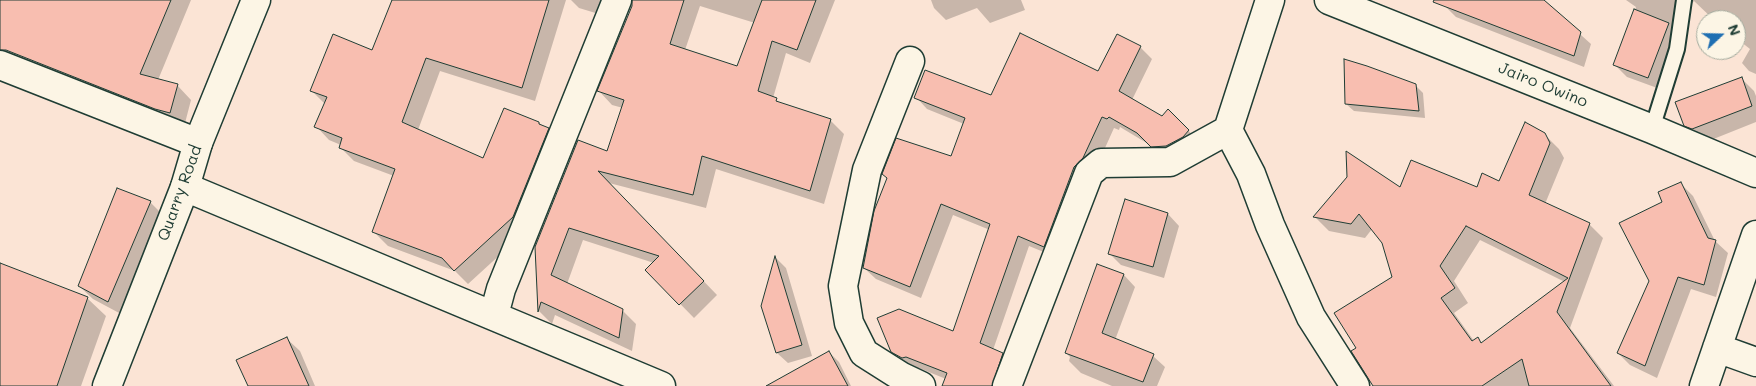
<!DOCTYPE html>
<html>
<head>
<meta charset="utf-8">
<style>
	body { margin:0 }
	#map { position:relative; width:1756px; height:386px; overflow:hidden; background:#fbe4d5; font-family:Mali,sans-serif }
	canvas { display:block }
	.north { position:absolute; left:1696px; top:10px; width:50px; height:50px; box-sizing:border-box; background:#fcf5e5; border:1px solid #a4ab9e; border-radius:50%; rotate:69deg; font-size:14px; font-weight:700; line-height:20px; text-align:center; color:#1f3d34 }
	.north::after { content:''; display:block; margin:auto; width:18px; height:22px; background:#1f6fb2; clip-path:polygon(50% 0,100% 100%,50% 72%,0 100%) }
</style>
</head>
<body>
<div id="map">
<canvas width="1756" height="386"></canvas>
<div class="north">N</div>
</div>
<script>
const g = document.querySelector('canvas').getContext('2d');
g.lineJoin = 'round';
function paint(path, color) { g.fillStyle = color; g.fill(path, 'evenodd'); }
const shape = rows => new Path2D(rows.map(r => 'M' + r).join(''));
function strokePath(path, color, width, dash) { g.strokeStyle = color; g.lineWidth = width; g.lineCap = dash ? 'butt' : 'round'; g.setLineDash(dash || []); g.stroke(path); }
function drawText(font, color, halo, rows, align = 'center') {
  g.font = font + ' Mali,sans-serif'; g.lineWidth = 4; g.setLineDash([]); g.textBaseline = 'middle'; g.strokeStyle = halo; g.fillStyle = color; for (const [text, x, y, turn = 0] of rows) {
    g.save(); g.translate(x, y); g.rotate((+turn || 0) * Math.PI / 180); g.textAlign = isNaN(turn) ? turn : align; if (halo) g.strokeText(text, 0, 0); g.fillText(text, 0, 0); g.restore();
  }
}
const shadow = shape([
	[0,0,191,0,158,80,177,85,191,100,184,127,0,61],
	[394,0,566,0,535,101,440,71,418,130,484,160,539,123,548,129,562,143,526,231,468,284,455,271,388,246,374,232,394,176,354,161,340,147,341,145,329,140,316,126,325,104,312,91,373,52],
	[571,0,623,0,612,18,579,8],
	[634,0,835,0,810,63,786,53,773,98,782,104,830,120,844,134,824,204,716,169,706,208,609,183,717,295,694,318,647,270,654,263,583,240,567,284,622,310,636,324,632,351,555,315,552,324,539,311,536,247,608,153,623,108,612,105,599,91,633,6],
	[700,6,755,23,737,68,685,50],
	[931,0,1021,0,1025,10,990,23,977,8,946,20,934,8],
	[1447,0,1542,0,1591,44,1584,67,1456,17,1445,6],
	[1626,0,1756,0,1756,74,1749,71,1742,63,1750,49,1736,38,1736,20,1714,20,1694,1,1687,10,1660,89,1627,77,1615,65,1636,7],
	[1140,47,1152,59,1132,100,1162,118,1168,111,1200,142,1164,158,1150,145,1120,127,1119,130,1114,128,1056,257,1029,246,993,350,1002,354,1014,365,1006,386,944,386,946,379,919,368,914,369,905,363,892,351,954,333,990,230,953,215,921,298,876,279,864,268,952,158,964,124,927,109,916,97,991,97,1099,73],
	[1741,78,1754,91,1756,96,1756,122,1706,142,1699,138,1685,125],
	[1415,85,1423,93,1425,118,1354,111,1346,104],
	[1544,134,1559,149,1564,158,1545,204,1589,224,1603,238,1570,328,1614,386,1374,386,1358,348,1393,277,1383,242,1372,229,1365,238,1329,231,1315,217,1401,189,1477,189,1499,183],
	[1480,240,1565,282,1482,344,1477,339,1474,341,1454,313,1468,303,1454,281],
	[1681,184,1693,196,1715,241,1728,253,1716,297,1691,289,1657,378,1630,365,1618,353,1650,281,1664,203],
	[150,202,163,215,121,314,93,299,79,286],
	[1168,214,1179,226,1164,278,1121,265,1110,254],
	[776,258,786,268,812,356,788,363,777,353,763,306],
	[0,264,87,298,106,316,81,386,0,386],
	[1098,265,1124,275,1135,287,1115,340,1153,356,1165,367,1157,386,1112,386,1081,373,1069,361,1070,357,1066,353],
	[286,338,300,351,315,386,249,386],
	[829,352,839,362,851,386,808,386]
]);
const building = shape([
	[0,0,171,0,140,74,178,84,170,113,155,109,6,50,0,50,0,0],
	[392,0,549,0,522,88,426,58,402,122,483,158,504,108,539,122,539,124,549,128,513,217,454,271,442,258,372,232,395,169,339,148,342,138,314,127,327,97,310,91,333,34,372,50,392,0],
	[632,0,684,0,670,44,737,66,762,0,816,0,797,50,772,41,758,91,777,98,776,101,831,119,810,191,702,156,693,195,598,171,704,281,679,305,645,270,659,256,569,228,551,275,623,309,619,338,541,302,538,312,535,247,578,140,607,151,624,100,597,91,632,6,632,0],
	[1434,0,1544,0,1581,32,1574,56,1433,2,1434,0],
	[1634,9,1669,23,1648,78,1613,65,1634,9],
	[1020,33,1098,71,1117,34,1141,46,1119,91,1162,116,1168,109,1189,130,1183,137,1166,146,1151,147,1137,133,1109,117,1107,119,1102,117,1083,158,1074,167,1044,247,1018,236,980,343,1003,353,992,386,942,386,947,373,906,357,902,358,891,352,877,318,899,309,953,331,990,224,941,204,910,287,863,268,874,211,887,178,882,174,896,138,951,156,965,118,914,98,925,70,991,95,1020,33],
	[1344,59,1367,66,1416,84,1419,111,1345,104,1344,59],
	[1742,77,1752,106,1692,129,1684,126,1675,102,1742,77],
	[1525,122,1545,133,1550,143,1529,195,1590,223,1557,312,1611,386,1529,386,1522,359,1482,386,1373,386,1351,351,1356,348,1334,313,1392,277,1382,243,1359,214,1351,224,1313,217,1347,177,1346,151,1400,187,1411,160,1477,187,1482,173,1499,181,1525,122],
	[1466,226,1568,278,1481,343,1478,337,1472,341,1441,298,1455,288,1440,266,1466,226],
	[1681,182,1708,238,1716,240,1704,285,1678,277,1645,366,1617,353,1649,281,1619,223,1662,202,1658,192,1681,182],
	[117,188,151,201,108,302,78,286,117,188],
	[1125,199,1168,213,1153,267,1108,254,1125,199],
	[775,256,802,345,776,353,761,306,775,256],
	[0,263,88,297,57,386,0,386,0,263],
	[1097,264,1124,274,1102,333,1154,354,1143,382,1065,353,1097,264],
	[287,337,309,386,248,386,236,360,287,337],
	[829,351,848,386,766,386,829,351]
]);
const service = shape([
	[1652,129,1677,49,1684,0]
]);
const minor = shape([
	[1329,0,1652,129,1756,173],
	[910,61,867,170,843,286,849,323,864,353,902,377,921,386],
	[0,65,198,143],
	[1228,130,1270,0],
	[185,187,661,386],
	[494,315,501,289,617,0],
	[1717,348,1756,362],
	[1007,386,1089,173,1101,163,1170,162,1228,130,1251,174,1270,225,1311,317,1355,386],
	[1704,386,1756,235]
]);
const secondary = shape([
	[107,386,185,187,198,143,256,0]
]);
const streetNames = [
	["Jairo Owino",1543,85,22],
	["Quarry Road",180,193,-70]
];
paint(shadow, '#0003');
paint(building, '#f8beb0');
strokePath(building, '#1f3d34', 1);
strokePath(service, '#1f3d34', 18);
strokePath(minor, '#1f3d34', 31);
strokePath(secondary, '#1f3d34', 31);
strokePath(service, '#fcf5e5', 14);
strokePath(minor, '#fcf5e5', 28);
strokePath(secondary, '#fcf5e5', 28);
drawText('16px', '#1f3d34', '#fcf5e5', streetNames);
</script>
</body>
</html>
